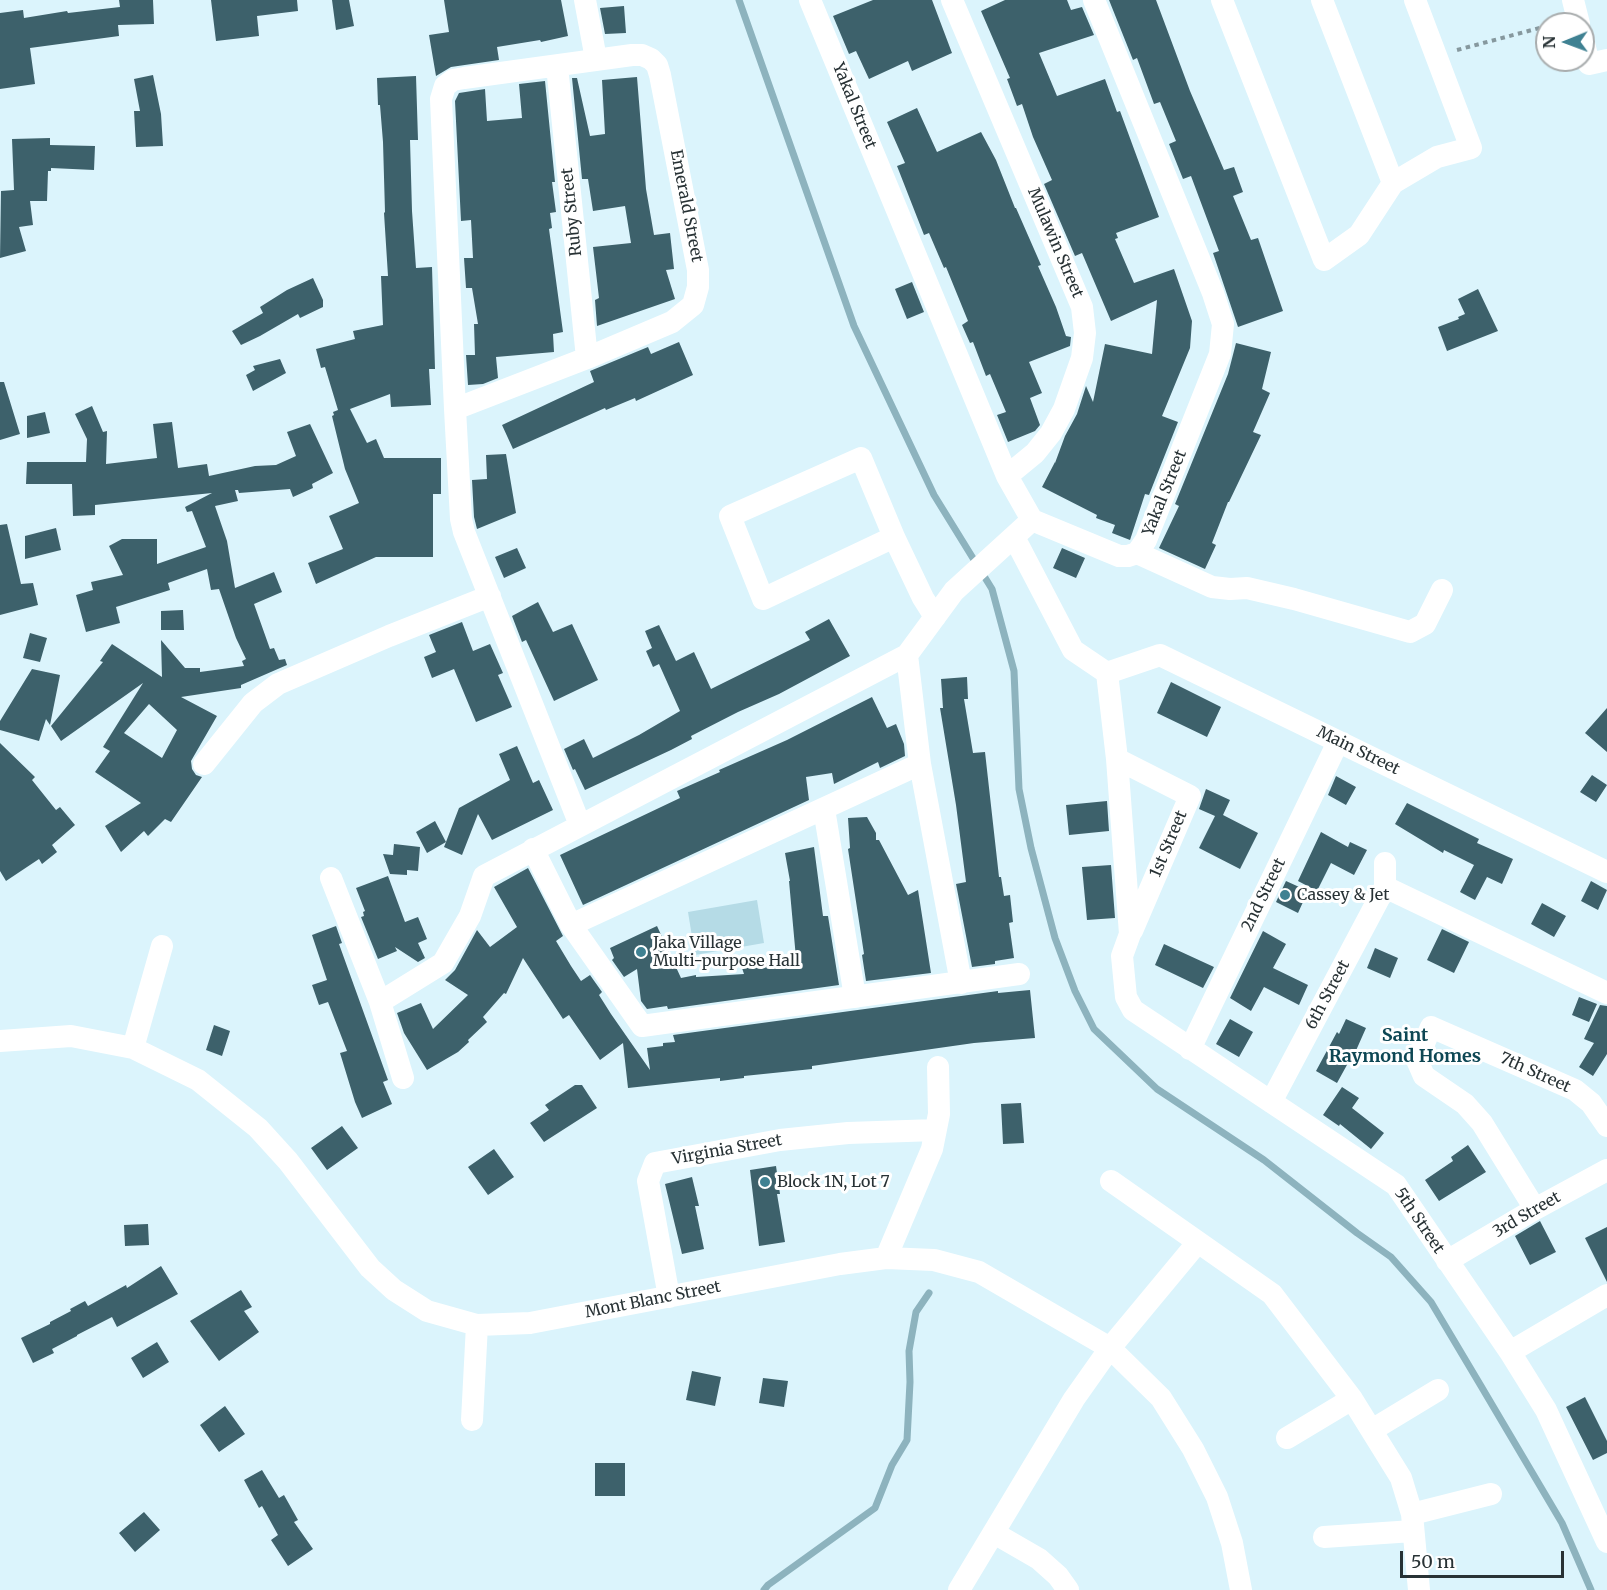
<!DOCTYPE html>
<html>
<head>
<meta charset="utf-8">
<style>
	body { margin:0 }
	#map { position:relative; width:1607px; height:1590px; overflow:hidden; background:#dbf4fc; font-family:Merriweather,serif }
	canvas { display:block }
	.north { position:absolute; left:1535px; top:12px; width:60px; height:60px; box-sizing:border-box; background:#fff; border:2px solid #a9adae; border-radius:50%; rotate:269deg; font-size:16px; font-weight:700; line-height:24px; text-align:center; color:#283235 }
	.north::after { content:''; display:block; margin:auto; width:21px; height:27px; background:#3f8192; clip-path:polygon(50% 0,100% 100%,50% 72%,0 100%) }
	.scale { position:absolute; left:1400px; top:1551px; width:164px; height:27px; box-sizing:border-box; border:3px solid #283235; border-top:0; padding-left:8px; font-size:18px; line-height:21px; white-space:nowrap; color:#283235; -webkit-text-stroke:4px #fff; paint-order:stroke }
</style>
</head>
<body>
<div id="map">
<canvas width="1607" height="1590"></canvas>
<div class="north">N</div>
<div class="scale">50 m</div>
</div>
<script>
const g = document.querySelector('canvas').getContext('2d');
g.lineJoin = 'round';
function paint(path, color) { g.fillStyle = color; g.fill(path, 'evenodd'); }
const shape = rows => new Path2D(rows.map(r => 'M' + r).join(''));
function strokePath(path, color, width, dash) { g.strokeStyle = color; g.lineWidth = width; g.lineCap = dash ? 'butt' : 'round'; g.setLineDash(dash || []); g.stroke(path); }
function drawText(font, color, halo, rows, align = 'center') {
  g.font = font + ' Merriweather,serif'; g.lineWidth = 6; g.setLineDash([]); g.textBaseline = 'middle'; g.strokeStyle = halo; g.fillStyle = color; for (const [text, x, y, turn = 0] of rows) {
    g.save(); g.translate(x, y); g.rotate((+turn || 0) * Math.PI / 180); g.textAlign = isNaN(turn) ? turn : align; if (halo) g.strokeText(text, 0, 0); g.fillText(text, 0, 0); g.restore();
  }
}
const green = shape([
	[757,900,764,943,695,955,688,912]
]);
const stream = shape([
	[739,0,854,326,934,495,992,589,1014,671,1019,789,1031,848,1055,938,1075,991,1094,1029,1157,1089,1264,1160,1357,1233,1391,1257,1431,1302,1481,1386,1562,1523,1591,1590],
	[764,1590,768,1585,875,1508,892,1465,907,1440,910,1382,909,1351,916,1312,929,1293]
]);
const building = shape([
	[119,0,153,0,154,24,118,25,119,36,30,48,35,84,0,89,0,13,23,10,24,18,67,11,68,13,120,7],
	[211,0,297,0,298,11,257,16,259,36,216,41],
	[332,0,349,0,354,26,336,30],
	[444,0,561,0,568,36,541,42,540,40,497,47,499,60,451,67,436,76,429,35,449,32],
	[873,0,932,0,952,53,912,71,908,61,869,79,856,51,849,54,833,16],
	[1005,0,1067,0,1071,10,1082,7,1094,35,1039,53,1057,96,1105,79,1117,112,1120,111,1159,217,1116,233,1118,238,1115,239,1134,283,1174,269,1192,321,1190,348,1162,416,1178,422,1149,495,1145,494,1130,540,1112,533,1115,525,1096,518,1097,515,1042,487,1055,462,1055,463,1065,436,1077,414,1086,386,1093,402,1105,344,1152,354,1157,300,1111,321,1082,253,1075,256,1044,184,1052,180,1033,137,1022,104,1017,106,1007,79,1010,78,981,11],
	[1109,0,1156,0,1190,91,1224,170,1234,167,1243,192,1233,196,1251,240,1258,238,1283,311,1238,327,1213,253,1219,251,1191,176,1183,179,1169,144,1176,141,1160,102,1154,104,1137,58,1133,60],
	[624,6,626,33,605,34,600,8],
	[153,75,161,114,163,146,136,147,134,111,140,111,134,79],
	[416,76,418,140,410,140,412,211,416,268,432,267,435,369,429,369,431,405,391,407,390,394,350,409,367,443,376,439,384,458,441,458,441,494,433,494,433,557,376,557,316,584,308,563,343,549,329,516,359,503,345,469,332,416,334,415,333,412,338,410,325,367,321,368,316,349,355,339,353,331,383,325,381,276,388,276,384,213,385,212,383,142,380,105,378,105,377,78],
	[637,77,646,189,654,235,670,233,674,269,666,270,675,299,597,326,595,300,599,298,593,247,631,243,625,206,593,211,588,179,582,179,572,78,577,78,590,136,605,134,602,80],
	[545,81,555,182,552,182,556,212,550,213,552,228,549,229,563,332,553,334,554,352,496,357,498,378,483,384,468,385,466,355,475,355,474,324,478,324,472,288,466,288,464,258,473,258,471,220,461,221,455,101,459,93,485,89,487,121,522,118,519,84],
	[917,108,937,152,981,132,996,160,1015,208,1016,208,1041,265,1038,266,1056,307,1066,336,1071,337,1070,346,1029,362,1042,393,1030,398,1040,425,1035,431,1008,442,997,415,1006,412,990,374,986,376,973,342,970,343,962,325,968,321,946,267,944,268,929,233,924,235,897,166,905,163,887,122],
	[50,138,50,145,95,146,94,170,51,168,51,171,48,171,47,201,30,201,33,225,19,227,26,251,0,258,1,191,14,190,12,139],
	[313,278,323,300,323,307,300,318,298,314,260,336,241,345,232,331,263,313,260,307,287,290],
	[912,282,924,312,907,319,895,289],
	[1478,289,1498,331,1447,351,1438,327,1459,319,1458,317,1465,314,1458,299],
	[679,342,693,375,636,401,635,398,606,410,605,408,513,449,502,425,594,382,590,371,648,347,651,354],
	[1236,343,1271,352,1262,389,1270,393,1253,432,1261,435,1229,502,1228,502,1212,543,1216,545,1205,569,1159,548,1179,506,1175,504,1228,374],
	[280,359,286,373,253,391,246,375,255,370,253,366],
	[0,382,4,382,20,434,0,440],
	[92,406,103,432,107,431,106,464,157,458,153,424,172,422,178,468,207,464,209,476,255,466,276,465,296,456,287,432,310,424,333,473,312,484,313,488,293,497,290,489,239,493,238,490,235,490,238,501,215,506,227,541,235,588,274,572,282,592,254,604,270,649,274,648,279,660,285,659,287,665,241,685,241,688,181,697,217,716,191,761,192,769,196,775,202,777,171,822,165,819,148,836,144,831,121,852,105,826,141,803,95,772,110,751,103,747,143,683,61,741,51,726,103,662,100,661,112,644,162,677,161,640,185,668,200,668,200,672,244,666,242,661,246,659,236,638,219,589,211,590,207,569,168,583,170,590,116,607,120,623,86,632,76,595,93,590,91,582,123,575,109,546,122,539,157,539,157,564,206,547,192,511,187,512,185,507,212,493,95,505,95,515,73,516,72,484,26,484,27,462,86,462,87,439,75,414],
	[149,704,177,730,162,758,124,733],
	[45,412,50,433,27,438,27,416],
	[506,454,516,513,477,529,474,517,472,480,487,479,486,455],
	[7,524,21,584,33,583,38,605,0,615,0,525],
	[56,528,61,550,25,559,25,536],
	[517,548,526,568,504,578,495,557],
	[1062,548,1085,558,1076,578,1053,568],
	[538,602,553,632,572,624,598,680,554,701,526,640,522,642,512,616],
	[183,610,184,630,161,630,161,611],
	[829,619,850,656,779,694,738,712,691,736,692,739,671,750,585,790,575,769,573,770,564,749,584,739,593,758,639,735,680,711,659,664,653,667,646,651,652,648,645,631,659,625,676,661,694,652,711,689,810,640,805,632],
	[462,622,473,651,490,644,503,673,498,675,512,707,476,722,454,669,432,678,424,657,436,652,429,635],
	[30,633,47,638,40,662,23,658],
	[32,669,60,675,50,725,46,719,39,741,0,730,0,721],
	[967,677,968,699,964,699,973,753,985,752,999,877,1001,877,1004,896,1010,895,1013,922,1009,923,1014,958,995,961,995,964,972,967,956,884,966,882,956,805,940,708,943,708,941,679],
	[1171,682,1221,707,1207,737,1157,713],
	[872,697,887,728,896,724,904,744,905,756,880,768,878,762,834,784,832,773,806,777,809,800,583,905,560,855,680,798,677,791,720,772,719,770,787,740],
	[1607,708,1607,752,1585,733],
	[0,743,35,777,32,780,56,810,60,807,75,825,52,845,57,852,42,864,39,859,6,881,0,871],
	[517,746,533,783,539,780,553,810,492,840,478,814,462,855,444,847,446,842,427,853,416,832,435,821,446,842,459,808,510,780,499,754],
	[1592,775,1607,785,1596,802,1580,792],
	[1336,776,1356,787,1346,805,1328,795],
	[1206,789,1230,800,1223,815,1258,833,1240,869,1199,848,1215,816,1199,809],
	[1107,801,1109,831,1069,835,1066,805],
	[1407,803,1479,839,1477,843,1513,859,1502,884,1487,877,1475,900,1460,892,1474,865,1444,850,1443,853,1395,824],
	[867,817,876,833,876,840,879,840,908,895,918,890,931,973,866,981,862,955,864,954,848,849,850,848,848,818],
	[1321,832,1348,847,1350,842,1367,850,1354,875,1331,863,1317,891,1298,881],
	[394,844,420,847,418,871,407,870,407,875,390,874,383,854,393,855],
	[814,847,823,916,828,916,839,985,668,1009,667,1006,647,1009,641,1001,637,969,624,977,612,960,614,958,610,948,657,926,681,978,696,975,696,977,744,974,742,968,796,958,789,881,790,881,785,853],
	[1111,865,1115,918,1087,920,1082,867],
	[528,868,563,936,556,941,571,966,581,981,590,975,602,992,599,995,611,1014,650,1070,647,1048,663,1046,663,1043,675,1042,673,1035,998,991,998,993,1030,990,1035,1038,974,1043,812,1066,812,1069,744,1076,744,1078,720,1081,720,1078,628,1088,623,1043,600,1060,569,1015,563,1019,523,958,506,994,504,993,483,1017,487,1022,468,1040,469,1042,458,1052,427,1070,404,1033,397,1013,421,1003,433,1029,468,995,445,980,455,970,477,930,490,947,517,927,494,887],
	[388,876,405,922,418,917,427,939,418,943,425,958,418,962,395,947,397,951,378,959,361,917,364,916,363,912,365,911,356,888],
	[1286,881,1308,891,1298,913,1276,902],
	[1591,881,1607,890,1598,910,1581,901],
	[1542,903,1566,916,1554,937,1531,924],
	[336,926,342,943,339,944,388,1080,383,1082,392,1104,362,1118,355,1102,340,1053,347,1051,328,1002,319,1005,312,985,327,980,312,935],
	[1442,929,1469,942,1454,973,1427,960],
	[1263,931,1286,944,1273,968,1308,985,1299,1005,1264,987,1251,1011,1230,998],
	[1164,944,1214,967,1203,988,1155,965],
	[1375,948,1398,958,1390,978,1367,968],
	[1579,997,1597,1004,1589,1022,1572,1015],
	[1600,1005,1607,1006,1607,1054,1593,1076,1579,1067,1594,1043,1584,1039],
	[1230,1019,1253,1032,1239,1057,1216,1044],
	[1346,1019,1366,1028,1354,1055,1353,1054,1337,1083,1316,1071,1337,1032,1339,1034],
	[214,1025,230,1031,222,1056,206,1050],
	[575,1085,582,1085,597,1108,544,1142,530,1123,549,1110,545,1105],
	[1342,1087,1359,1098,1352,1108,1384,1133,1371,1149,1340,1124,1339,1126,1323,1115],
	[1021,1103,1024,1143,1003,1144,1001,1104],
	[342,1126,358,1148,327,1170,311,1148],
	[1468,1145,1486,1172,1439,1201,1425,1180,1453,1161,1451,1157],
	[494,1149,514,1177,488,1195,468,1167],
	[776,1166,780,1194,777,1194,785,1242,759,1246,750,1170],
	[692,1177,699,1206,695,1206,704,1249,682,1254,665,1184],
	[1540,1221,1556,1252,1530,1265,1515,1236],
	[148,1224,149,1245,125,1246,124,1225],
	[1607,1227,1607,1282,1585,1238],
	[161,1266,178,1294,117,1327,112,1317,77,1335,77,1336,52,1349,54,1353,33,1363,21,1338,50,1324,50,1322,71,1311,70,1309,85,1301,88,1306,126,1285,127,1288],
	[241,1290,252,1307,244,1311,259,1332,219,1361,190,1321],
	[157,1342,169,1362,143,1378,131,1358],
	[692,1371,721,1377,715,1406,686,1400],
	[763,1378,788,1381,784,1407,759,1403],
	[1585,1397,1607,1441,1607,1453,1593,1460,1566,1407],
	[225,1406,245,1434,219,1452,200,1425],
	[595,1463,625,1463,625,1496,595,1496],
	[262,1470,279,1498,284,1495,298,1520,294,1522,313,1549,288,1566,271,1540,278,1535,262,1506,259,1508,244,1480],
	[144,1512,160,1530,135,1552,119,1533]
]);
const path = shape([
	[1457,50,1547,26]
]);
const minor = shape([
	[585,0,596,59],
	[810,0,1007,476,1032,520,1119,556,1128,556,1137,553,1146,540,1220,354,1223,324,1213,293,1094,0],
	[952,0,1082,307,1085,333,1082,358,1064,409,1051,433,1035,453,1007,476],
	[1222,0,1324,260,1359,235,1393,183,1437,157,1471,148,1415,0],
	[1322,0,1393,183],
	[1573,0,1579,24],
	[1583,39,1589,64,1607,60],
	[557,66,587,358],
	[455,409,587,358,672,322,693,305,698,287,698,270,660,75,657,65,651,59,642,55,632,55,464,78,453,80,445,86,441,99,455,409,461,519,464,532,580,825],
	[894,537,763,599,730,516,861,458,894,537,923,598,935,617],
	[1014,537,1073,650,1107,673],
	[1137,553,1212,587,1230,589,1247,588,1294,599,1410,632,1425,624,1442,590],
	[1107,673,1117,759,1130,934,1122,956,1126,997,1133,1010,1396,1185,1510,1352,1546,1410,1607,1542],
	[1107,673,1160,655,1607,872],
	[1117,759,1190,796,1132,931],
	[204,764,253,703,278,684,389,636,490,596],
	[824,809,855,997],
	[533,849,571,925,642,1026,1019,974],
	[331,878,380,1002,403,1078],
	[1385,887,1607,993],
	[571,925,920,764],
	[961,983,920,764,907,655,954,591,1032,520],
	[380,1002,443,963,470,916,484,876,907,655],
	[0,1041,71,1036,133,1048,198,1080,258,1128,288,1161,370,1268,394,1290,427,1311,477,1325,530,1323,840,1264,886,1258,934,1260,979,1272,1110,1348,1161,1398,1193,1449,1217,1497,1232,1543,1241,1590],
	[133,1048,162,946],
	[1190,1049,1338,742],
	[1271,1102,1385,887,1385,863],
	[1111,1181,1272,1294,1352,1399,1401,1478,1412,1514,1419,1590],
	[1535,1209,1482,1123,1465,1104,1424,1076,1417,1060,1431,1027,1575,1090,1591,1103,1607,1126],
	[886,1258,932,1149,939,1114,938,1067],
	[1447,1261,1535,1209,1607,1170],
	[669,1297,648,1181,655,1163,780,1140,848,1133,936,1130],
	[1510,1352,1607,1295],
	[472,1420,477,1325],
	[1372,1430,1438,1390],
	[1287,1438,1352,1399],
	[1412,1514,1491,1494],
	[994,1533,1039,1559,1058,1576,1068,1590],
	[1324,1537,1413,1531],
	[959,1590,1074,1399,1110,1348,1198,1242]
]);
const markers = [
	[1285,895,6,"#3f8192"],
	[641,952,6,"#3f8192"],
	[765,1182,6,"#3f8192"]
];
const streetNames = [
	["Yakal Street",854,106,68],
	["Emerald Street",686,206,79],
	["Ruby Street",572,212,-96],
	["Mulawin Street",1055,243,67],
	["Yakal Street",1165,493,-68],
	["Main Street",1358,751,26],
	["1st Street",1169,844,-67],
	["2nd Street",1264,895,-64],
	["6th Street",1328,995,-62],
	["7th Street",1535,1073,24],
	["Virginia Street",727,1150,-10],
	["3rd Street",1527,1215,-30],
	["5th Street",1419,1221,56],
	["Mont Blanc Street",653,1300,-11]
];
const poiNames = [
	["Cassey & Jet",1297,895],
	["Jaka Village",653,943],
	["Multi-purpose Hall",653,961],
	["Block 1N, Lot 7",777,1182]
];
const neighbourhoodNames = [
	["Saint",1405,1036],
	["Raymond Homes",1405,1057]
];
paint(green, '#b5dbe6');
strokePath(stream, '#8db3be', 7);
paint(building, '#3d616b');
strokePath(path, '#86989e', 4, [4.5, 4.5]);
strokePath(minor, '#fff', 22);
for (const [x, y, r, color] of markers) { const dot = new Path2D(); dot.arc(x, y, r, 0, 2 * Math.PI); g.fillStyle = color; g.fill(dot); strokePath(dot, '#fff', 2); }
drawText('16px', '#283235', '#fff', streetNames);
drawText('16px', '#283235', '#fff', poiNames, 'left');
drawText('bold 18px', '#0e4754', '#fff', neighbourhoodNames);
</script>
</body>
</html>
